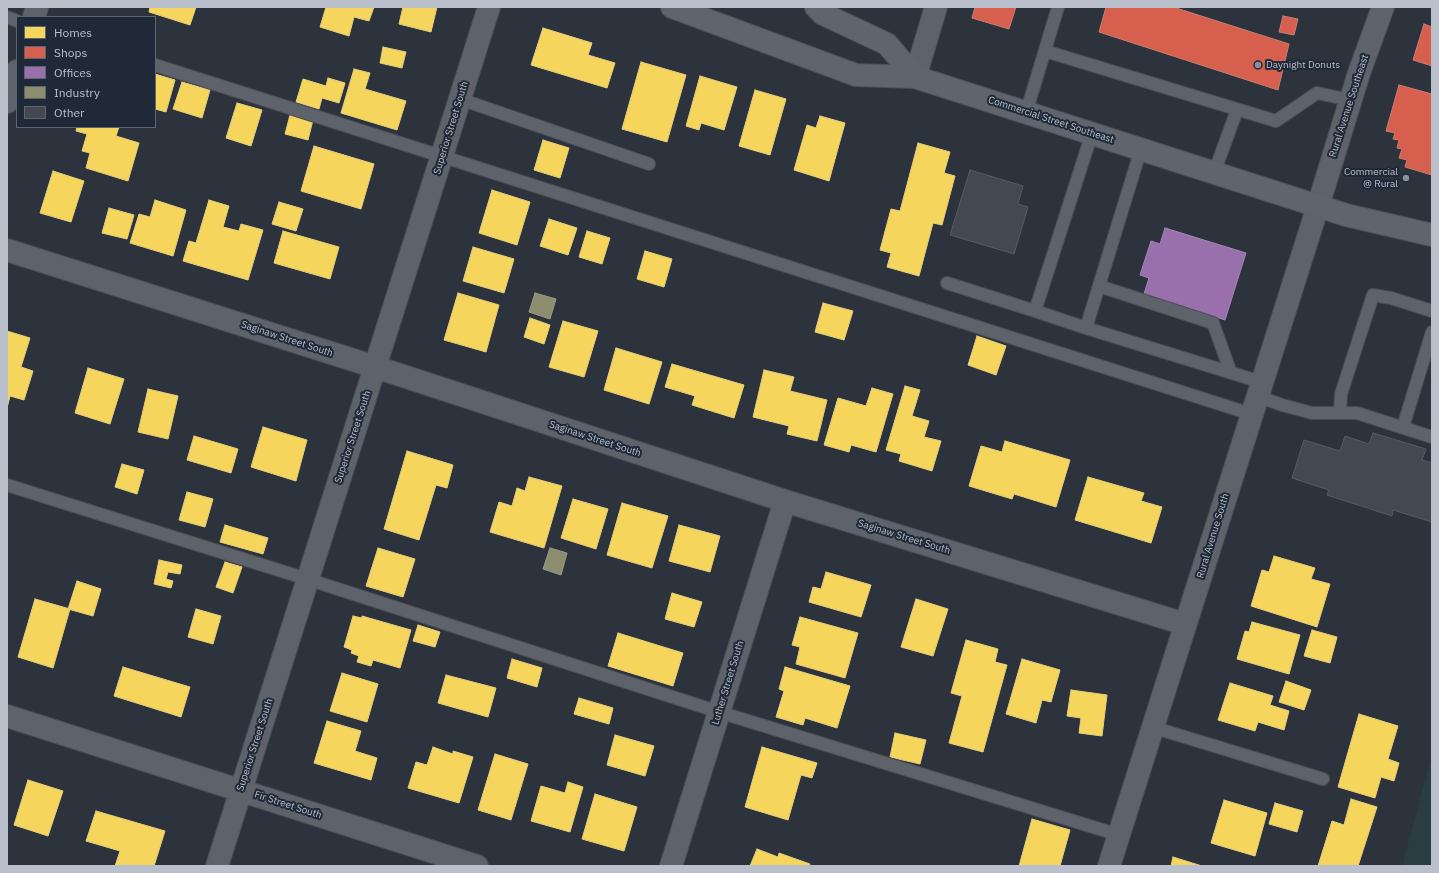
<!DOCTYPE html>
<html>
<head>
<meta charset="utf-8">
<style>
	body { margin:0 }
	#map { position:relative; width:1439px; height:873px; overflow:hidden; background:#2d333c; font-family:"IBM Plex Sans",sans-serif }
	canvas { display:block }
	.frame { position:absolute; inset:0; border:8px solid #b9c0cc; pointer-events:none }
	.legend { position:absolute; left:16px; top:16px; width:140px; height:112px; box-sizing:border-box; background:#202938; border:1px solid #5d6573; margin:0; padding:5px 7px; list-style:none; font-size:12px; color:#b9c0cc }
	.legend li { display:flex; align-items:center; gap:8px; height:20px }
	.legend b { width:20px; border:1px solid #5d6573 }
</style>
</head>
<body>
<div id="map">
<canvas width="1439" height="873"></canvas>
<div class="frame"></div>
<ul class="legend">
<li><b style="height:11px;background:#f6d55c"></b>Homes</li>
<li><b style="height:11px;background:#d6604d"></b>Shops</li>
<li><b style="height:11px;background:#9970ab"></b>Offices</li>
<li><b style="height:11px;background:#8c8c6e"></b>Industry</li>
<li><b style="height:11px;background:#444951"></b>Other</li>
</ul>
</div>
<script>
const g = document.querySelector('canvas').getContext('2d');
g.lineJoin = 'round';
function paint(path, color) { g.fillStyle = color; g.fill(path, 'evenodd'); }
const shape = rows => new Path2D(rows.map(r => 'M' + r).join(''));
function strokePath(path, color, width, dash) { g.strokeStyle = color; g.lineWidth = width; g.lineCap = dash ? 'butt' : 'round'; g.setLineDash(dash || []); g.stroke(path); }
function drawText(font, color, halo, rows, align = 'center') {
  g.font = font + ' "IBM Plex Sans",sans-serif'; g.lineWidth = 4; g.setLineDash([]); g.textBaseline = 'middle'; g.strokeStyle = halo; g.fillStyle = color; for (const [text, x, y, turn = 0] of rows) {
    g.save(); g.translate(x, y); g.rotate((+turn || 0) * Math.PI / 180); g.textAlign = isNaN(turn) ? turn : align; if (halo) g.strokeText(text, 0, 0); g.fillText(text, 0, 0); g.restore();
  }
}
const green = shape([
	[1432,754,1432,866,1402,866]
]);
const homes = shape([
	[150,7,196,7,190,25,149,12,150,7],
	[326,7,374,7,369,21,354,17,349,36,320,27,326,7],
	[403,7,437,7,431,32,399,24,403,7],
	[543,28,592,43,588,55,615,63,607,88,531,65,543,28],
	[383,47,406,52,402,68,380,63,383,47],
	[641,62,686,75,667,142,622,129,641,62],
	[354,69,370,73,365,89,406,101,397,130,341,113,354,69],
	[155,74,175,80,166,112,155,109,155,74],
	[700,76,737,87,724,130,701,123,699,130,686,126,700,76],
	[328,78,345,83,339,103,322,98,319,109,296,102,303,79,326,86,328,78],
	[182,82,210,90,202,118,173,109,182,82],
	[755,90,786,99,770,155,739,146,755,90],
	[237,103,262,110,251,146,226,138,237,103],
	[290,115,313,120,308,140,285,134,290,115],
	[820,116,845,123,829,181,794,170,807,125,816,128,820,116],
	[77,127,119,127,116,136,139,143,128,181,86,168,90,153,82,151,87,134,76,131,77,127],
	[543,140,569,148,560,178,534,170,543,140],
	[918,143,950,152,944,173,955,176,942,225,933,223,919,276,887,267,891,253,880,250,891,209,900,211,918,143],
	[314,146,374,164,361,209,301,191,314,146],
	[53,171,84,181,71,222,40,213,53,171],
	[492,190,530,202,517,245,479,233,492,190],
	[155,200,186,210,173,256,130,243,139,214,150,217,155,200],
	[209,200,229,206,223,227,239,231,241,224,263,230,248,280,183,261,189,241,196,243,209,200],
	[279,202,303,209,296,231,272,224,279,202],
	[109,208,134,215,127,239,102,233,109,208],
	[549,219,577,228,568,255,540,246,549,219],
	[283,231,339,247,330,279,274,263,283,231],
	[587,231,610,238,602,264,579,257,587,231],
	[473,247,514,259,504,293,463,281,473,247],
	[645,251,672,259,664,287,637,279,645,251],
	[458,293,499,305,486,352,444,340,458,293],
	[823,303,853,311,844,340,815,332,823,303],
	[530,318,550,325,544,344,524,337,530,318],
	[563,321,598,331,584,377,549,367,563,321],
	[7,331,30,338,21,367,33,371,24,400,10,396,7,408,7,331],
	[977,336,1006,346,996,375,968,365,977,336],
	[616,348,662,362,649,404,604,390,616,348],
	[672,364,744,385,734,418,692,405,695,396,665,387,672,364],
	[88,368,124,379,110,424,75,413,88,368],
	[764,370,794,377,790,391,827,400,817,441,787,434,789,426,753,417,764,370],
	[905,386,920,390,912,416,929,421,924,437,941,441,932,471,899,461,901,454,886,450,905,386],
	[872,388,893,394,876,452,851,445,849,452,824,445,838,398,866,406,872,388],
	[148,389,178,396,168,439,138,432,148,389],
	[263,427,307,440,296,481,251,467,263,427],
	[194,436,238,449,231,473,187,460,194,436],
	[1005,441,1070,460,1056,507,1014,494,1012,499,969,486,981,446,1002,452,1005,441],
	[407,451,453,465,447,488,436,485,419,540,384,529,407,451],
	[122,464,144,470,137,494,115,487,122,464],
	[529,477,562,486,544,548,490,532,499,502,512,506,517,488,525,491,529,477],
	[1088,477,1144,493,1141,501,1162,507,1151,543,1075,520,1088,477],
	[187,492,213,499,205,527,179,520,187,492],
	[573,499,608,509,596,549,561,538,573,499],
	[622,503,668,516,652,568,607,555,622,503],
	[225,525,268,538,263,554,220,542,225,525],
	[679,525,720,536,710,572,669,561,679,525],
	[378,548,415,559,403,597,366,586,378,548],
	[1274,556,1315,568,1311,579,1330,584,1317,627,1251,606,1262,570,1269,572,1274,556],
	[159,560,182,565,180,574,168,572,166,579,173,581,171,588,154,584,159,560],
	[225,562,242,567,233,593,216,587,225,562],
	[826,572,871,585,861,617,809,602,813,587,821,589,826,572],
	[77,581,101,589,93,616,68,609,77,581],
	[672,593,702,602,694,627,665,619,672,593],
	[35,599,70,609,53,668,18,657,35,599],
	[916,599,948,609,933,656,901,647,916,599],
	[196,609,221,616,213,644,188,637,196,609],
	[353,616,362,618,362,616,411,630,400,668,373,660,371,666,357,662,359,656,351,653,352,650,344,647,353,616],
	[800,617,858,633,845,678,796,664,800,647,792,645,800,617],
	[1252,622,1300,635,1289,674,1237,659,1245,631,1249,632,1252,622],
	[418,625,440,632,435,647,413,641,418,625],
	[1312,630,1337,637,1330,663,1304,656,1312,630],
	[618,633,683,653,673,686,608,666,618,633],
	[966,640,998,649,995,662,1007,665,983,752,949,743,962,696,951,693,966,640],
	[512,659,542,668,537,687,507,678,512,659],
	[1022,659,1060,670,1051,702,1042,700,1036,723,1006,714,1022,659],
	[123,667,190,687,181,717,114,696,123,667],
	[785,667,850,686,837,728,805,718,803,725,776,717,784,691,779,689,785,667],
	[342,673,378,684,367,722,330,711,342,673],
	[446,675,496,688,488,717,438,703,446,675],
	[1286,681,1311,690,1304,710,1279,702,1286,681],
	[1230,683,1273,696,1270,705,1289,711,1284,730,1258,722,1255,731,1218,720,1230,683],
	[1071,690,1107,695,1102,736,1079,733,1081,718,1067,716,1071,690],
	[579,698,613,708,609,724,574,714,579,698],
	[1359,714,1398,726,1388,759,1399,763,1394,781,1381,777,1375,798,1338,787,1359,714],
	[327,721,361,731,355,751,377,758,371,780,314,763,327,721],
	[895,733,926,740,920,764,890,757,895,733],
	[615,735,654,746,645,776,607,765,615,735],
	[433,747,453,754,453,751,473,757,459,803,408,788,416,762,427,765,433,747],
	[762,747,817,763,812,778,801,775,788,820,745,807,762,747],
	[495,754,528,764,511,820,478,810,495,754],
	[28,780,63,791,48,836,14,825,28,780],
	[568,782,583,787,570,832,531,821,541,786,565,793,568,782],
	[595,794,637,807,624,851,582,839,595,794],
	[1351,799,1377,807,1358,866,1318,866,1332,821,1344,825,1351,799],
	[1224,800,1267,813,1255,856,1211,843,1224,800],
	[1275,803,1303,811,1297,832,1269,824,1275,803],
	[96,811,165,831,154,866,115,866,120,851,86,841,96,811],
	[1032,819,1070,830,1060,866,1019,866,1032,819],
	[757,849,778,857,779,853,810,864,809,866,750,866,757,849],
	[1173,857,1202,866,1171,866,1173,857]
]);
const shops = shape([
	[975,7,1016,7,1009,29,972,18,975,7],
	[1106,7,1173,7,1289,44,1278,90,1099,32,1106,7],
	[1283,16,1298,19,1294,35,1279,32,1283,16],
	[1424,24,1432,27,1432,66,1413,60,1424,24],
	[1399,85,1432,94,1432,175,1405,167,1407,160,1399,158,1402,149,1397,148,1399,140,1393,139,1395,133,1386,131,1399,85]
]);
const offices = shape([
	[1165,228,1246,253,1225,320,1144,294,1149,278,1140,275,1151,241,1160,244,1165,228]
]);
const industry = shape([
	[535,293,556,299,550,319,529,312,535,293],
	[550,548,567,553,561,575,543,569,550,548]
]);
const building = shape([
	[970,170,1023,186,1018,204,1028,207,1014,254,950,235,970,170],
	[1373,433,1426,449,1422,460,1432,463,1432,522,1393,510,1392,516,1327,495,1329,490,1292,478,1304,440,1340,451,1345,436,1369,444,1373,433]
]);
const service = shape([
	[7,17,17,21],
	[1045,51,1276,121,1317,93,1350,100],
	[155,65,1251,414],
	[460,99,649,164],
	[1026,113,1058,7],
	[1141,149,1086,328,1261,382],
	[1214,173,1237,110],
	[947,283,1035,311,1092,133],
	[1099,286,1213,323,1231,373],
	[1035,311,1086,328],
	[1257,396,1282,405,1312,413,1357,413,1432,437],
	[1340,412,1341,394,1373,295,1391,298,1432,311],
	[1403,427,1432,332],
	[7,485,307,579,719,712,1119,835],
	[1152,727,1323,779]
]);
const minor = shape([
	[34,17,37,7],
	[915,77,936,7],
	[7,102,17,71],
	[7,250,391,372,785,501,1185,624],
	[7,716,477,866],
	[217,866,489,7],
	[671,866,785,501],
	[1109,866,1318,206]
]);
const tertiary = shape([
	[1318,206,1359,73,1383,7]
]);
const primary = shape([
	[672,7,856,75,915,77,1346,215,1432,235],
	[816,7,823,14,887,44,915,77]
]);
const markers = [
	[1258,65,4,"#888f9a"],
	[1406,178,4,"#888f9a"]
];
const poiNames = [
	["Daynight Donuts",1266,65],
	["Commercial",1398,172,"right"],
	["@ Rural",1398,184,"right"]
];
const streetNames = [
	["Rural Avenue Southeast",1349,106,-72],
	["Commercial Street Southeast",1051,120,18],
	["Superior Street South",451,128,-73],
	["Saginaw Street South",287,339,18],
	["Superior Street South",353,437,-72],
	["Saginaw Street South",595,439,18],
	["Rural Avenue South",1213,536,-73],
	["Saginaw Street South",904,537,17],
	["Luther Street South",728,683,-73],
	["Superior Street South",255,745,-72],
	["Fir Street South",288,805,18]
];
paint(green, '#2a3d42');
paint(homes, '#f6d55c');
strokePath(homes, '#e4cf7e', 1);
paint(shops, '#d6604d');
strokePath(shops, '#cd7d73', 1);
paint(offices, '#9970ab');
strokePath(offices, '#a388b5', 1);
paint(industry, '#8c8c6e');
strokePath(industry, '#9a9c8a', 1);
paint(building, '#444951');
strokePath(building, '#565b63', 1);
strokePath(service, '#4a4e54', 14);
strokePath(minor, '#4a4e54', 24);
strokePath(tertiary, '#4a4e54', 24);
strokePath(primary, '#4b5059', 24);
strokePath(service, '#5e626a', 12);
strokePath(minor, '#5e626a', 22);
strokePath(tertiary, '#5e626a', 22);
strokePath(primary, '#60646c', 22);
for (const [x, y, r, color] of markers) { const dot = new Path2D(); dot.arc(x, y, r, 0, 2 * Math.PI); g.fillStyle = color; g.fill(dot); strokePath(dot, '#202938', 1.5); }
drawText('10px', '#b9c0cc', '#202938', poiNames, 'left');
drawText('10px', '#b9c0cc', '#202938', streetNames);
</script>
</body>
</html>
